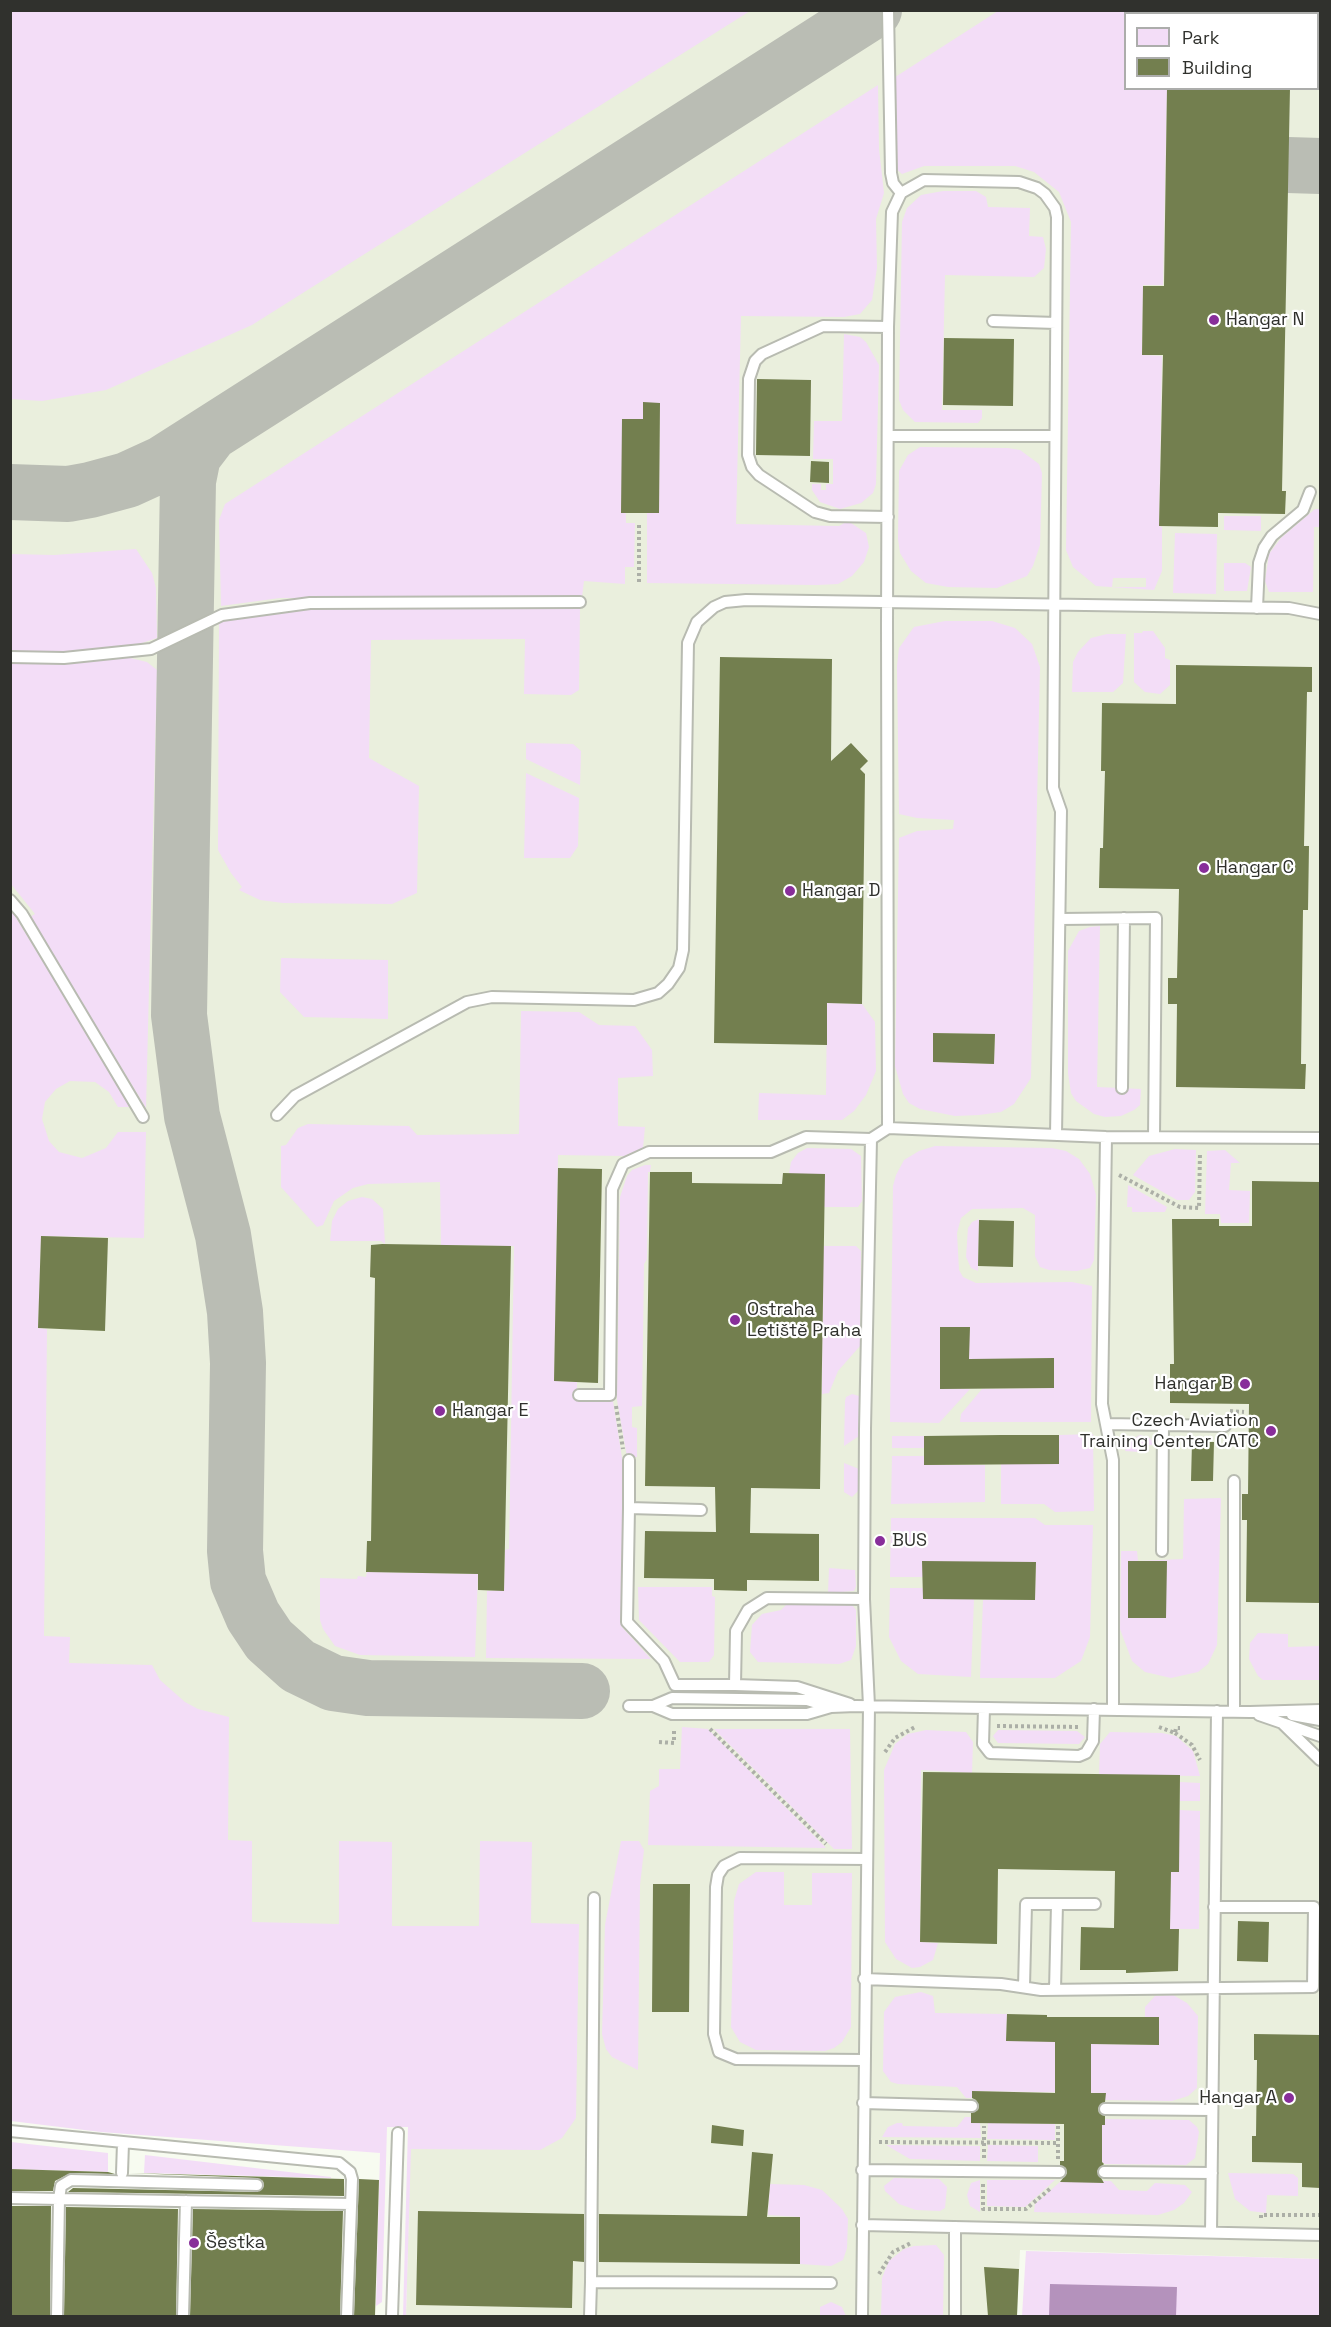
<!DOCTYPE html>
<html>
<head>
<meta charset="utf-8">
<style>
	body { margin:0 }
	#map { position:relative; width:1331px; height:2327px; overflow:hidden; background:#f7fbf0; font-family:"Space Grotesk",sans-serif }
	canvas { display:block }
	.frame { position:absolute; inset:0; border:12px solid #30312d; pointer-events:none }
	.legend { position:absolute; left:1124px; top:12px; width:195px; height:78px; box-sizing:border-box; background:#fff; border:2px solid #acadab; margin:0; padding:8px 10px; list-style:none; font-size:18px; color:#30312d }
	.legend li { display:flex; align-items:center; gap:12px; height:30px }
	.legend b { width:30px; border:2px solid #acadab }
</style>
</head>
<body>
<div id="map">
<canvas width="1331" height="2327"></canvas>
<div class="frame"></div>
<ul class="legend">
<li><b style="height:16px;background:#f3ddf7"></b>Park</li>
<li><b style="height:16px;background:#737f4f"></b>Building</li>
</ul>
</div>
<script>
const g = document.querySelector('canvas').getContext('2d');
g.lineJoin = 'round';
function paint(path, color) { g.fillStyle = color; g.fill(path, 'evenodd'); }
const shape = rows => new Path2D(rows.map(r => 'M' + r).join(''));
function strokePath(path, color, width, dash) { g.strokeStyle = color; g.lineWidth = width; g.lineCap = dash ? 'butt' : 'round'; g.setLineDash(dash || []); g.stroke(path); }
function drawText(font, color, halo, rows, align = 'center') {
  g.font = font + ' "Space Grotesk",sans-serif'; g.lineWidth = 4.5; g.setLineDash([]); g.textBaseline = 'middle'; g.strokeStyle = halo; g.fillStyle = color; for (const [text, x, y, turn = 0] of rows) {
    g.save(); g.translate(x, y); g.rotate((+turn || 0) * Math.PI / 180); g.textAlign = isNaN(turn) ? turn : align; if (halo) g.strokeText(text, 0, 0); g.fillText(text, 0, 0); g.restore();
  }
}
const built = shape([
	[11,11,1320,11,1320,2259,1020,2250,1017,2316,406,2316,411,2121,11,1794],
	[1126,14,1318,14,1318,88,1126,88]
]);
const green = shape([
	[10,11,11,10,750,11,252,325,106,390,42,401,11,399],
	[998,11,1320,11,1320,85,1318,85,1318,14,1126,14,1126,88,1167,89,1163,285,1143,285,1142,355,1162,356,1159,526,1162,527,1162,571,1154,590,1096,586,1073,567,1066,550,1071,222,1059,192,1034,172,1015,166,924,166,902,174,895,168,889,81],
	[1113,578,1146,578,1146,587,1112,587],
	[878,85,879,149,884,193,876,219,877,268,872,300,860,314,844,317,741,316,736,524,839,526,848,521,866,533,869,547,864,562,852,576,838,584,817,585,647,583,647,513,659,512,660,420,623,419,626,523,635,523,634,567,625,567,625,584,584,581,582,597,280,598,221,606,219,520,225,504],
	[943,191,976,191,986,197,988,207,1030,208,1029,236,1043,237,1046,249,1044,268,1034,277,945,275,942,410,982,410,982,418,978,423,915,422,903,410,899,400,902,222,907,208,921,195],
	[844,334,860,337,866,342,879,365,876,484,873,493,861,503,840,509,820,502,812,490,812,484,821,484,821,490,826,490,826,484,833,484,833,459,813,459,814,421,842,421],
	[920,447,1008,448,1020,450,1039,464,1042,473,1040,545,1033,566,1027,576,997,588,948,587,926,583,911,571,900,553,898,539,899,471,908,455],
	[1315,509,1320,509,1320,527,1314,527,1313,592,1269,592,1265,581,1269,554,1281,538],
	[1224,516,1261,516,1261,531,1224,530],
	[1175,533,1217,534,1216,594,1173,593],
	[136,549,152,573,156,588,157,638,133,646,83,652,45,654,11,652,11,554,54,555],
	[1224,563,1245,563,1251,567,1247,591,1224,591],
	[580,608,579,690,571,695,524,694,525,639,371,640,369,758,419,786,417,893,392,904,283,903,260,900,239,890,242,887,231,873,218,850,218,842,219,622,312,609],
	[945,621,992,621,1015,628,1032,644,1040,667,1031,1078,1014,1104,1001,1112,979,1115,955,1116,920,1109,909,1103,903,1094,895,1066,899,838,917,831,953,829,954,820,917,818,899,814,897,666,899,648,914,627],
	[933,1033,995,1034,994,1064,933,1062],
	[1143,631,1153,631,1165,648,1165,658,1170,660,1170,685,1160,694,1145,692,1134,682,1134,633,1142,633],
	[1107,634,1126,634,1123,683,1113,692,1072,692,1073,662,1078,652,1091,638],
	[126,657,147,662,157,670,146,1108,30,917,35,914,11,884,10,661,70,663],
	[526,743,573,744,581,751,580,785,526,759],
	[526,773,579,798,578,846,570,858,524,858],
	[10,908,132,1107,118,1107,109,1092,95,1082,70,1081,56,1089,45,1102,42,1119,49,1141,59,1152,82,1158,106,1148,118,1132,146,1132,144,1238,41,1236,38,1328,47,1329,44,1636,70,1637,69,1663,152,1665,160,1680,185,1702,198,1709,229,1717,228,1840,252,1841,252,1922,339,1924,339,1841,392,1842,392,1926,479,1926,480,1841,532,1842,531,1923,579,1924,576,2118,562,2138,540,2150,411,2149,406,2316,403,2316,408,2127,387,2127,382,2302,376,2306,380,2153,101,2132,11,2121],
	[1100,926,1097,1087,1141,1089,1140,1105,1134,1110,1121,1116,1105,1117,1094,1114,1076,1101,1071,1093,1068,1073,1068,951,1079,931,1090,927],
	[281,958,388,960,388,1019,304,1017,280,992],
	[827,1003,862,1004,875,1022,876,1071,866,1095,854,1111,842,1120,758,1120,759,1093,826,1095],
	[521,1011,579,1012,599,1025,635,1026,652,1050,653,1076,618,1078,618,1126,645,1127,643,1148,624,1156,558,1155,554,1381,577,1382,577,1401,613,1401,623,1464,621,1626,651,1659,486,1658,487,1591,504,1590,505,1550,509,1549,514,1246,441,1245,440,1182,368,1184,353,1188,334,1201,323,1225,317,1227,281,1187,281,1146,286,1145,298,1128,308,1124,409,1126,417,1135,519,1134],
	[935,1146,1052,1148,1066,1151,1079,1159,1090,1174,1096,1195,1094,1260,1090,1268,1077,1271,1049,1270,1040,1267,1035,1256,1035,1215,1023,1208,972,1209,961,1218,957,1233,959,1270,963,1277,976,1283,1072,1282,1092,1286,1091,1422,960,1422,961,1414,982,1389,1054,1388,1054,1358,993,1359,969,1376,969,1327,940,1328,940,1388,970,1389,939,1423,890,1422,893,1186,896,1175,904,1160,919,1151],
	[807,1148,851,1149,861,1156,862,1201,858,1207,824,1207,789,1173,791,1162,798,1153],
	[1175,1149,1196,1150,1195,1192,1189,1200,1177,1200,1133,1175,1149,1156],
	[1225,1150,1240,1163,1231,1163,1229,1190,1250,1191,1249,1223,1221,1223,1220,1214,1205,1214,1207,1151],
	[645,1165,651,1165,650,1172,648,1172,647,1259,644,1264,642,1406,632,1407,632,1427,637,1428,637,1457,627,1457,617,1400,620,1197,627,1176,632,1170],
	[1128,1185,1167,1207,1165,1212,1132,1212,1132,1207,1127,1207],
	[362,1197,372,1199,383,1209,385,1244,381,1241,330,1241,332,1221,338,1209,348,1201],
	[979,1219,978,1271,971,1268,966,1257,968,1228,972,1222],
	[823,1246,856,1246,861,1251,860,1346,838,1371,829,1393,822,1394],
	[852,1394,859,1396,860,1399,859,1436,844,1446,845,1401,846,1397],
	[1093,1434,1094,1511,1055,1512,1044,1504,1001,1504,1001,1464,1058,1464,1059,1435],
	[1140,1435,1150,1438,1154,1445,1139,1445,1139,1452,1125,1451,1129,1441],
	[892,1436,924,1436,924,1448,892,1448],
	[892,1456,924,1456,924,1465,985,1465,985,1502,891,1504],
	[844,1463,859,1469,858,1491,852,1497,844,1492],
	[1221,1498,1217,1645,1208,1664,1198,1672,1171,1678,1145,1672,1132,1661,1120,1629,1121,1551,1137,1551,1138,1561,1183,1559,1184,1499],
	[891,1518,1035,1518,1045,1525,1093,1525,1090,1637,1081,1661,1055,1678,980,1678,983,1600,1035,1600,1036,1562,923,1577,890,1577],
	[829,1568,855,1570,856,1586,854,1591,828,1593],
	[367,1572,478,1574,475,1657,360,1655,335,1646,323,1629,320,1620,320,1578,357,1579,358,1576,366,1577],
	[638,1587,712,1587,712,1596,715,1597,714,1655,709,1662,680,1662,639,1620],
	[890,1588,923,1588,923,1599,974,1599,971,1677,918,1674,901,1661,889,1637],
	[788,1603,852,1605,856,1610,856,1646,851,1660,839,1664,758,1662,750,1652,752,1625,762,1614,781,1610],
	[1258,1633,1288,1634,1288,1647,1320,1646,1320,1680,1263,1680,1258,1676,1249,1659,1250,1643],
	[682,1727,708,1729,826,1848,648,1845,650,1791,659,1786,659,1769,680,1769],
	[714,1729,850,1729,852,1849,834,1849],
	[926,1730,966,1732,973,1742,972,1773,921,1770,920,1942,938,1943,933,1960,920,1967,912,1968,896,1959,885,1942,884,1770,895,1744,908,1734],
	[998,1730,1077,1731,1085,1737,1079,1744,998,1743,993,1736],
	[1110,1732,1162,1733,1176,1736,1193,1751,1200,1776,1099,1775,1100,1744],
	[1180,1782,1200,1783,1200,1801,1180,1801],
	[1179,1810,1200,1811,1199,1929,1170,1929,1171,1872],
	[621,1841,639,1841,644,1850,640,1885,638,2070,612,2057,606,2049,602,2034,605,1925],
	[756,1872,784,1872,784,1905,812,1905,812,1873,852,1873,851,2027,842,2042,834,2048,825,2051,756,2050,740,2042,731,2027,734,1901,739,1884],
	[921,1992,933,1996,935,2013,1007,2014,1006,2041,1055,2041,1055,2077,1091,2077,1091,2044,1159,2045,1159,2018,1145,2017,1145,2007,1155,1996,1173,1995,1187,2003,1198,2016,1197,2088,1188,2096,1172,2101,1105,2100,1105,2093,972,2091,972,2098,966,2098,957,2087,898,2084,891,2082,883,2071,884,2012,895,1997],
	[965,2117,971,2117,980,2123,981,2138,882,2137,888,2127,897,2123,902,2123,903,2126,957,2127],
	[1105,2119,1189,2120,1197,2127,1199,2132,1195,2158,1186,2165,1105,2164,1102,2162,1102,2125,1105,2124],
	[988,2123,1055,2124,1055,2140,987,2139],
	[11,2142,108,2153,108,2172,11,2169],
	[886,2145,980,2146,980,2161,910,2159],
	[988,2145,1038,2146,1038,2162,987,2161],
	[145,2155,331,2177,331,2178,144,2173],
	[1228,2173,1293,2174,1298,2178,1298,2196,1267,2195,1266,2213,1250,2211,1235,2199],
	[894,2178,939,2179,947,2187,945,2208,940,2211,916,2210,899,2204,885,2191,884,2186],
	[980,2180,980,2212,970,2206,967,2195,971,2183],
	[987,2180,1055,2180,1025,2207,987,2206],
	[1104,2181,1111,2181,1119,2190,1147,2191,1155,2183,1185,2185,1192,2192,1184,2203,1174,2210,1158,2215,1034,2212,1035,2204,1060,2182],
	[770,2184,804,2185,822,2190,842,2209,848,2219,847,2248,843,2260,831,2266,800,2264,800,2217,768,2215],
	[936,2245,944,2255,943,2316,881,2316,882,2278,889,2261,904,2249,914,2246],
	[1026,2251,1320,2259,1320,2316,1022,2316],
	[831,2302,842,2307,846,2316,820,2316,820,2307]
]);
const water = shape([
	[1050,2284,1177,2287,1176,2316,1049,2316]
]);
const taxiway = shape([
	[1288,165,1320,166],
	[209,435,193,456,188,481,179,1015,192,1116,223,1235,235,1312,238,1363,235,1551,238,1581,253,1616,269,1640,298,1666,333,1683,368,1688,582,1691],
	[10,492,68,494,90,490,127,480,162,464,874,10]
]);
const building = shape([
	[1167,88,1290,88,1282,491,1286,491,1285,514,1218,513,1218,527,1159,526,1163,355,1142,355,1143,286,1164,286],
	[944,338,1014,339,1013,406,943,405],
	[757,379,811,380,810,456,756,455],
	[643,402,660,403,659,513,621,513,622,419,643,419],
	[811,461,829,462,829,483,810,482],
	[720,657,832,659,831,761,851,743,868,761,860,769,865,774,862,1004,827,1003,827,1045,714,1043],
	[1176,665,1312,667,1312,692,1307,692,1304,846,1309,846,1308,910,1303,910,1301,1064,1306,1064,1305,1089,1176,1087,1177,1004,1168,1004,1168,978,1177,978,1179,889,1099,888,1100,848,1103,848,1105,771,1101,771,1102,703,1176,704],
	[933,1033,995,1034,994,1064,933,1062],
	[558,1168,602,1169,598,1383,554,1381],
	[650,1172,692,1172,692,1183,782,1184,783,1173,825,1174,820,1489,751,1488,750,1533,819,1534,819,1581,747,1580,747,1591,714,1590,714,1579,644,1578,645,1531,716,1532,715,1487,645,1486],
	[1252,1181,1320,1182,1320,1603,1246,1602,1247,1520,1242,1520,1242,1494,1248,1494,1249,1404,1170,1403,1170,1364,1174,1364,1172,1219,1219,1219,1219,1226,1252,1226],
	[979,1220,1014,1221,1013,1267,978,1266],
	[41,1236,108,1238,105,1331,38,1328],
	[382,1244,511,1246,504,1591,478,1590,478,1574,366,1572,367,1541,371,1541,375,1278,370,1277,371,1245],
	[940,1327,970,1327,969,1359,1054,1358,1054,1388,940,1389],
	[1001,1435,1059,1435,1059,1464,924,1465,924,1436],
	[1192,1442,1214,1442,1213,1481,1191,1481],
	[922,1561,1036,1562,1035,1600,923,1599],
	[1128,1561,1167,1561,1166,1618,1128,1618],
	[923,1772,1180,1775,1179,1872,1171,1872,1170,1929,1179,1929,1178,1971,1126,1973,1126,1970,1080,1970,1081,1927,1114,1928,1115,1871,998,1869,997,1944,920,1942],
	[653,1884,690,1884,689,2012,652,2012],
	[1238,1921,1269,1922,1268,1962,1237,1961],
	[1007,2014,1047,2015,1047,2017,1159,2017,1159,2045,1091,2044,1091,2093,1106,2093,1105,2102,1098,2108,1099,2113,1105,2116,1105,2125,1102,2125,1102,2162,1104,2164,1097,2171,1104,2183,1060,2182,1067,2173,1066,2168,1060,2165,1060,2161,1064,2161,1064,2124,971,2123,971,2113,978,2110,979,2106,976,2100,972,2098,972,2091,1055,2093,1055,2042,1006,2041],
	[1254,2034,1320,2035,1320,2188,1302,2187,1302,2163,1252,2162,1252,2136,1256,2136,1257,2060,1254,2060],
	[712,2125,744,2130,743,2146,711,2143],
	[752,2152,773,2154,767,2217,800,2217,800,2264,599,2262,599,2214,747,2216],
	[10,2169,108,2172,115,2174,71,2173,55,2181,53,2191,10,2191],
	[129,2173,344,2179,344,2196,68,2192,73,2188,257,2192,264,2186,263,2181,257,2178],
	[359,2179,379,2180,375,2316,354,2316],
	[10,2206,51,2206,50,2316,10,2316],
	[66,2207,178,2209,176,2316,64,2316],
	[193,2209,343,2211,340,2316,190,2316],
	[418,2211,584,2214,584,2262,573,2261,572,2308,416,2305],
	[984,2267,1019,2269,1017,2316,988,2316]
]);
const path = shape([
	[639,525,639,585],
	[1119,1175,1180,1207,1199,1208,1200,1153],
	[616,1406,623,1449],
	[1230,1411,1244,1412],
	[997,1726,1080,1727],
	[1159,1727,1175,1733,1176,1728,1180,1728],
	[710,1729,826,1844],
	[1175,1733,1192,1745,1200,1760],
	[659,1742,674,1743,674,1728],
	[885,1752,895,1738,915,1727],
	[879,2142,1058,2143],
	[984,2158,984,2126],
	[1058,2159,1058,2126],
	[983,2184,983,2209,1026,2209,1051,2188],
	[1261,2218,1261,2215,1320,2215],
	[879,2274,893,2252,911,2243]
]);
const lane = shape([
	[888,10,891,173,893,183,901,193],
	[993,321,1056,323],
	[888,327,823,326,762,354,755,361,749,379,748,455,752,467,759,475,815,512,830,516,888,517],
	[889,436,1055,436],
	[1257,608,1259,563,1264,548,1272,536,1303,510,1310,492],
	[10,657,64,658,151,649,222,615,310,603,580,602],
	[10,900,22,914,143,1117],
	[1060,919,1156,918,1154,1137],
	[1122,1088,1124,918],
	[277,1115,295,1096,467,1002,492,997,634,1000,658,993,668,984,679,968,683,950,688,643,697,622,714,607,725,602,746,600,1289,608,1320,614],
	[888,1128,887,626,888,327,892,212,901,193,924,180,1019,182,1037,188,1045,194,1055,208,1057,217,1053,788,1061,811,1056,1135],
	[1106,1137,1102,1404,1113,1460,1113,1710],
	[579,1395,610,1395,612,1189,623,1164,649,1152,771,1152,806,1137,871,1139,888,1128,1106,1137,1320,1138],
	[1106,1424,1225,1426],
	[1234,1481,1234,1711],
	[629,1508,629,1460],
	[701,1510,629,1508,627,1622,664,1661,675,1685,735,1685],
	[1162,1551,1163,1425],
	[850,1704,797,1687,735,1685,736,1631,748,1610,767,1598,864,1599],
	[629,1706,653,1706,672,1714,807,1714,831,1707,856,1706,1250,1712,1320,1710],
	[653,1706,672,1698,807,1700,830,1707],
	[984,1708,983,1744,990,1753,1079,1756,1086,1753,1093,1741,1094,1709],
	[1259,1715,1320,1736],
	[1292,1715,1320,1720],
	[1282,1723,1320,1760],
	[864,1979,1001,1984,1041,1990,1313,1987,1314,1907,1214,1907],
	[1024,1987,1026,1904,1095,1904],
	[1055,1990,1057,1904],
	[864,2060,736,2059,719,2052,714,2034,716,1887,718,1875,724,1866,740,1858,867,1859],
	[863,2103,972,2106],
	[1105,2109,1212,2110],
	[10,2131,339,2163,350,2172,352,2179,347,2316],
	[862,2170,1060,2172],
	[1104,2172,1212,2173],
	[122,2173,123,2143],
	[257,2185,71,2180,61,2186,59,2199,351,2204],
	[10,2198,59,2199,57,2316],
	[862,2225,1320,2235],
	[955,2227,955,2316],
	[1211,2232,1217,1711],
	[591,2282,594,1898],
	[183,2316,186,2201],
	[392,2316,398,2133],
	[590,2316,591,2282,831,2283],
	[862,2316,869,1706,864,1599,865,1429,871,1139]
]);
const markers = [
	[1214,320,6,"#882e9a"],
	[1204,868,6,"#882e9a"],
	[790,891,6,"#882e9a"],
	[735,1320,6,"#882e9a"],
	[1245,1384,6,"#882e9a"],
	[440,1411,6,"#882e9a"],
	[1271,1431,6,"#882e9a"],
	[880,1541,6,"#882e9a"],
	[1289,2098,6,"#882e9a"],
	[194,2243,6,"#882e9a"]
];
const poiNames = [
	["Hangar N",1226,320],
	["Hangar C",1216,868],
	["Hangar D",802,891],
	["Ostraha",747,1310],
	["Letiště Praha",747,1331],
	["Hangar B",1233,1384,"right"],
	["Hangar E",452,1411],
	["Czech Aviation",1259,1421,"right"],
	["Training Center CATC",1259,1442,"right"],
	["BUS",892,1541],
	["Hangar A",1277,2098,"right"],
	["Šestka",206,2243]
];
paint(built, '#eaefdd');
paint(green, '#f3ddf7');
paint(water, '#b492bc');
strokePath(taxiway, '#babdb4', 56);
paint(building, '#737f4f');
strokePath(lane, '#b8bbb1', 14);
strokePath(path, '#acafa7', 4, [3, 3]);
strokePath(lane, '#fff', 10);
for (const [x, y, r, color] of markers) { const dot = new Path2D(); dot.arc(x, y, r, 0, 2 * Math.PI); g.fillStyle = color; g.fill(dot); strokePath(dot, '#fff', 2); }
drawText('18px', '#30312d', '#fff', poiNames, 'left');
</script>
</body>
</html>
